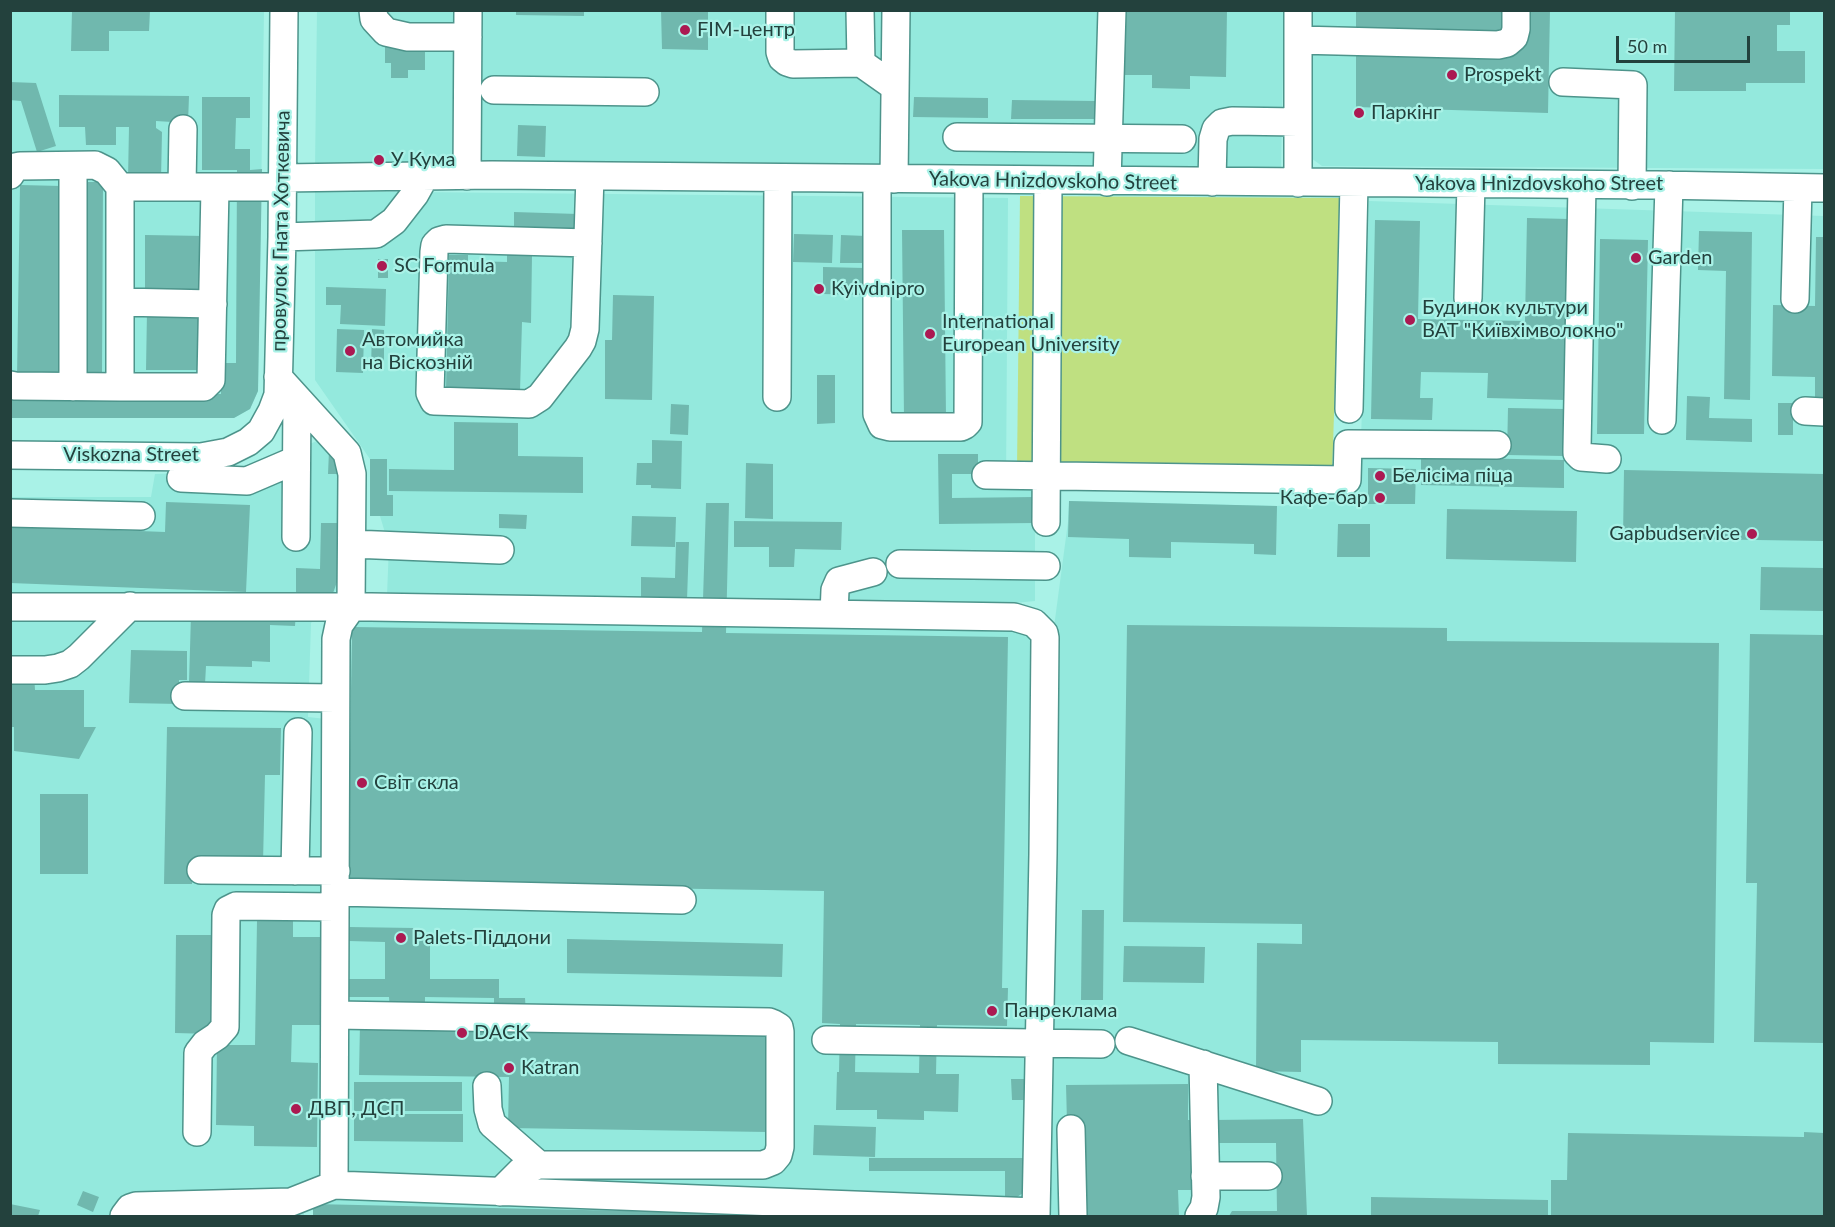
<!DOCTYPE html>
<html>
<head>
<meta charset="utf-8">
<style>
	body { margin:0 }
	#map { position:relative; width:1835px; height:1227px; overflow:hidden; background:#a9f2e7; font-family:Lato,sans-serif }
	canvas { display:block }
	.frame { position:absolute; inset:0; border:12px solid #23413d; pointer-events:none }
	.scale { position:absolute; left:1616px; top:36px; width:134px; height:27px; box-sizing:border-box; border:3px solid #23413d; border-top:0; padding-left:8px; font-size:18px; line-height:21px; white-space:nowrap; color:#23413d; -webkit-text-stroke:4px #a9f2e7; paint-order:stroke }
</style>
</head>
<body>
<div id="map">
<canvas width="1835" height="1227"></canvas>
<div class="frame"></div>
<div class="scale">50 m</div>
</div>
<script>
const g = document.querySelector('canvas').getContext('2d');
g.lineJoin = 'round';
function paint(path, color) { g.fillStyle = color; g.fill(path, 'evenodd'); }
const shape = rows => new Path2D(rows.map(r => 'M' + r).join(''));
function strokePath(path, color, width, dash) { g.strokeStyle = color; g.lineWidth = width; g.lineCap = dash ? 'butt' : 'round'; g.setLineDash(dash || []); g.stroke(path); }
function drawText(font, color, halo, rows, align = 'center') {
  g.font = font + ' Lato,sans-serif'; g.lineWidth = 4.5; g.setLineDash([]); g.textBaseline = 'middle'; g.strokeStyle = halo; g.fillStyle = color; for (const [text, x, y, turn = 0] of rows) {
    g.save(); g.translate(x, y); g.rotate((+turn || 0) * Math.PI / 180); g.textAlign = isNaN(turn) ? turn : align; if (halo) g.strokeText(text, 0, 0); g.fillText(text, 0, 0); g.restore();
  }
}
const built = shape([
	[11,11,264,11,258,391,250,409,234,418,11,418],
	[317,11,1284,11,1281,172,315,169],
	[1312,11,1824,11,1824,169,1322,166,1311,158],
	[315,191,1008,198,1006,484,1034,485,1035,497,1035,601,1015,603,1034,636,1027,1216,313,1216,313,1204,345,1162,348,883,352,627,387,595,389,546,380,516,370,516,370,459,315,380],
	[1369,201,1824,216,1824,1216,1049,1216,1054,627,1068,522,1069,501,1277,506,1359,498],
	[325,438,339,452,339,583,333,596,311,623,308,717,326,719,322,1185,304,1209,304,1216,11,1216,11,497,151,497,155,474,239,471]
]);
const green = shape([
	[1020,196,1341,198,1332,476,1017,469]
]);
const building = shape([
	[516,10,584,10,584,16,516,15],
	[661,10,708,10,708,50,662,49],
	[1123,10,1227,10,1226,77,1190,76,1190,89,1152,88,1152,75,1122,75],
	[1356,10,1550,10,1548,113,1356,107],
	[1675,10,1790,10,1790,25,1777,25,1777,51,1805,51,1805,83,1746,83,1746,91,1674,91],
	[72,11,150,11,149,31,109,31,109,51,71,51],
	[385,45,425,45,425,70,408,70,408,78,391,78,391,63,385,63],
	[10,82,36,83,56,146,37,152,21,101,10,100],
	[59,95,189,96,188,123,156,121,156,128,162,132,161,179,128,179,129,127,116,127,116,145,86,145,85,127,59,127],
	[202,97,250,97,250,118,236,118,235,149,250,149,250,170,262,169,258,391,250,409,234,418,10,418,10,392,221,394,221,363,236,363,237,170,202,170],
	[914,97,988,98,988,118,913,117],
	[1012,100,1096,101,1095,119,1011,119],
	[518,125,546,126,545,157,517,156],
	[84,182,103,182,102,373,83,373],
	[20,185,61,186,58,378,17,378],
	[514,212,578,214,577,233,514,230],
	[1527,218,1569,219,1565,400,1487,398,1488,373,1421,372,1420,398,1433,398,1432,420,1371,419,1375,220,1420,221,1418,319,1525,321],
	[902,230,944,230,946,418,904,418],
	[1699,231,1752,232,1750,400,1724,399,1726,271,1698,270],
	[794,234,833,235,832,263,793,262],
	[145,235,205,236,204,294,145,294],
	[841,235,866,236,865,263,840,263],
	[1816,237,1824,237,1824,400,1815,400,1815,377,1772,376,1773,305,1815,306],
	[1600,239,1648,240,1644,434,1597,434],
	[449,255,468,255,468,261,507,262,507,255,532,255,531,323,522,322,520,391,446,389],
	[378,259,388,259,388,278,378,278],
	[823,267,865,268,864,295,823,294],
	[326,287,386,289,385,326,340,324,341,305,326,305],
	[613,295,654,296,652,400,605,399,605,340,612,340],
	[147,311,206,312,206,370,146,370],
	[337,329,364,330,363,373,336,372],
	[372,329,384,330,384,369,371,368],
	[817,375,835,375,835,423,817,424],
	[1687,396,1710,397,1709,418,1752,419,1752,442,1686,440],
	[1778,403,1793,403,1793,435,1778,435],
	[671,404,689,405,688,435,670,434],
	[1508,408,1565,409,1564,456,1507,455],
	[454,422,518,423,518,456,583,457,583,493,389,491,389,469,454,470],
	[652,440,682,441,681,489,651,488,651,485,636,485,637,463,652,463],
	[329,451,339,452,338,474,328,474],
	[938,454,978,454,978,474,952,474,952,498,1035,497,1035,523,939,524],
	[1421,457,1564,460,1564,488,1421,485],
	[370,459,387,459,387,495,393,495,393,516,370,516],
	[746,463,773,464,773,519,745,518],
	[1368,468,1416,469,1415,504,1368,504],
	[1624,470,1824,474,1824,541,1623,538],
	[1069,501,1277,506,1276,555,1254,554,1254,544,1171,542,1171,558,1129,557,1129,539,1068,537],
	[166,502,250,505,246,592,10,583,10,526,165,532],
	[706,503,729,503,726,633,1008,637,1002,988,1008,988,1007,1026,937,1025,936,1074,959,1074,958,1112,924,1111,924,1120,877,1119,877,1110,836,1110,837,1072,839,1072,840,1024,822,1023,824,891,348,883,352,627,702,632],
	[856,1024,920,1025,919,1073,855,1072],
	[1447,509,1577,511,1576,562,1446,559],
	[499,514,527,515,526,529,499,528],
	[632,516,676,517,675,547,631,546],
	[734,521,842,522,841,550,795,549,794,567,769,567,769,547,734,547],
	[321,523,338,523,337,582,332,596,296,595,296,568,320,569],
	[1338,524,1370,524,1370,557,1337,557],
	[676,542,689,542,687,600,641,599,641,577,675,578],
	[1761,567,1824,568,1824,611,1760,610],
	[296,610,295,626,270,625,270,662,252,661,252,667,206,666,205,684,189,683,191,615],
	[1127,625,1447,628,1447,641,1719,643,1714,1043,1650,1042,1650,1065,1498,1064,1498,1042,1301,1040,1301,1072,1256,1071,1257,943,1302,944,1302,924,1123,922],
	[1750,634,1824,635,1824,1043,1754,1042,1757,883,1746,883],
	[131,650,187,651,187,680,179,680,179,704,129,703],
	[10,673,34,673,35,690,84,690,84,727,96,727,79,759,14,751,14,727,10,727],
	[167,727,281,728,280,775,265,775,263,863,192,862,192,884,164,884],
	[40,794,88,794,88,874,40,874],
	[1082,910,1104,910,1103,1000,1081,1000],
	[257,921,293,921,293,937,323,937,321,1025,292,1025,291,1062,318,1063,317,1147,254,1146,254,1126,216,1125,217,1045,255,1045],
	[349,927,414,928,414,936,430,937,430,979,499,979,499,998,525,998,526,1013,494,1013,494,998,425,997,425,1012,390,1011,389,997,349,997,349,979,385,979,385,942,349,941],
	[176,935,212,935,212,1034,175,1033],
	[567,939,783,944,782,977,567,973],
	[1124,946,1205,947,1204,983,1123,982],
	[360,1023,770,1030,768,1132,508,1128,509,1077,359,1075],
	[1011,1079,1025,1079,1025,1100,1012,1100],
	[354,1082,462,1082,462,1111,354,1111],
	[1188,1084,1188,1120,1195,1120,1200,1190,1178,1190,1179,1216,1085,1216,1084,1122,1067,1122,1066,1085],
	[354,1114,463,1114,463,1142,354,1141],
	[1303,1119,1307,1216,1229,1216,1232,1211,1277,1211,1276,1143,1213,1143,1213,1120],
	[814,1125,876,1127,875,1157,813,1155],
	[1804,1132,1824,1133,1824,1216,1551,1216,1551,1180,1567,1180,1568,1133,1804,1137],
	[869,1158,1026,1158,1026,1191,1005,1205,1005,1171,869,1171],
	[83,1191,99,1197,93,1212,77,1205],
	[1371,1197,1548,1200,1548,1216,1371,1216],
	[10,1204,40,1210,38,1216,10,1216],
	[313,1204,762,1214,762,1216,313,1216]
]);
const minor = shape([
	[373,10,374,19,386,32,408,37,468,37],
	[780,10,780,52,782,58,787,62,793,64,861,63,895,87],
	[860,10,861,63],
	[1298,40,1498,45,1507,43,1514,37,1516,29,1516,10],
	[1563,82,1633,85,1632,186],
	[494,90,645,92],
	[957,137,1182,139],
	[10,175,15,167,20,166,95,165,107,171,120,187,120,387,204,387,211,380,215,188],
	[467,176,468,10],
	[282,178,492,175,1657,185,1824,188],
	[877,179,877,414,882,425,890,427,961,427,965,425,968,422,969,180],
	[894,179,896,10],
	[1107,182,1112,10],
	[1212,182,1213,139,1216,129,1222,123,1232,121,1298,122],
	[1298,183,1298,10],
	[1582,185,1577,449,1577,453,1581,457,1607,459],
	[120,187,282,187],
	[182,187,183,129],
	[282,237,376,234,394,221,415,194,425,176],
	[588,243,446,239,439,241,435,245,434,252,430,393,434,401,529,404,540,397,578,348,582,341,585,329,590,176],
	[1468,298,1471,184],
	[1795,299,1798,188],
	[120,302,213,304],
	[278,377,347,453,352,474,351,608,339,625,336,639,334,1185],
	[10,385,15,386,120,387],
	[73,387,73,166],
	[777,397,778,178],
	[1349,409,1354,183],
	[1805,411,1824,412],
	[1662,420,1669,185],
	[10,455,201,457,228,452,248,442,261,431,272,411,278,395,282,237,284,10],
	[986,475,1347,480,1348,444,1497,445],
	[181,478,247,481,296,460],
	[10,513,141,516],
	[1046,522,1048,181],
	[296,537,297,398],
	[352,544,500,550],
	[900,564,1046,566],
	[10,607,371,607,1014,617,1034,623,1044,633,1045,638,1043,854,1036,1216],
	[834,614,835,590,839,581,873,572],
	[10,670,45,670,58,668,70,664,79,657,130,606],
	[185,696,335,698],
	[201,870,336,871],
	[295,871,298,732],
	[336,892,682,900],
	[335,1015,769,1022,774,1024,779,1027,780,1032,780,1147,778,1155,773,1161,763,1165,539,1165,521,1171,500,1192],
	[826,1040,1101,1044],
	[1129,1041,1318,1101],
	[487,1086,488,1109,492,1124,539,1165],
	[1071,1129,1073,1216],
	[197,1132,198,1053,205,1044,217,1036,225,1027,226,915,228,910,236,906,335,907],
	[1205,1176,1268,1176],
	[124,1216,130,1208,136,1206,291,1202,334,1185,1036,1212],
	[1199,1216,1204,1208,1206,1197,1203,1064]
]);
const markers = [
	[685,30,6,"#ab1a52"],
	[1452,75,6,"#ab1a52"],
	[1359,113,6,"#ab1a52"],
	[379,160,6,"#ab1a52"],
	[1636,258,6,"#ab1a52"],
	[382,266,6,"#ab1a52"],
	[819,289,6,"#ab1a52"],
	[1410,320,6,"#ab1a52"],
	[930,334,6,"#ab1a52"],
	[350,351,6,"#ab1a52"],
	[1380,476,6,"#ab1a52"],
	[1380,498,6,"#ab1a52"],
	[1752,534,6,"#ab1a52"],
	[362,783,6,"#ab1a52"],
	[401,938,6,"#ab1a52"],
	[992,1011,6,"#ab1a52"],
	[462,1033,6,"#ab1a52"],
	[509,1068,6,"#ab1a52"],
	[296,1109,6,"#ab1a52"]
];
const poiNames = [
	["FIM-центр",697,30],
	["Prospekt",1464,75],
	["Паркінг",1371,113],
	["У Кума",391,160],
	["Garden",1648,258],
	["SC Formula",394,266],
	["Kyivdnipro",831,289],
	["Будинок культури",1422,308],
	["ВАТ \"Київхімволокно\"",1422,331],
	["International",942,322],
	["European University",942,345],
	["Автомийка",362,340],
	["на Віскозній",362,363],
	["Белісіма піца",1392,476],
	["Кафе-бар",1368,498,"right"],
	["Gapbudservice",1740,534,"right"],
	["Світ скла",374,783],
	["Palets-Піддони",413,938],
	["Панреклама",1004,1011],
	["DACK",474,1033],
	["Katran",521,1068],
	["ДВП, ДСП",308,1109]
];
const streetNames = [
	["Yakova Hnizdovskoho Street",1053,181,1],
	["Yakova Hnizdovskoho Street",1539,184],
	["провулок Гната Хоткевича",281,231,-89],
	["Viskozna Street",131,455]
];
paint(built, '#94e9dd');
paint(green, '#bfe081');
paint(building, '#70b8ae');
strokePath(minor, '#4d948b', 30);
strokePath(minor, '#fff', 27);
for (const [x, y, r, color] of markers) { const dot = new Path2D(); dot.arc(x, y, r, 0, 2 * Math.PI); g.fillStyle = color; g.fill(dot); strokePath(dot, '#a9f2e7', 2); }
drawText('20px', '#23413d', '#a9f2e7', poiNames, 'left');
drawText('20px', '#23413d', '#a9f2e7', streetNames);
</script>
</body>
</html>
